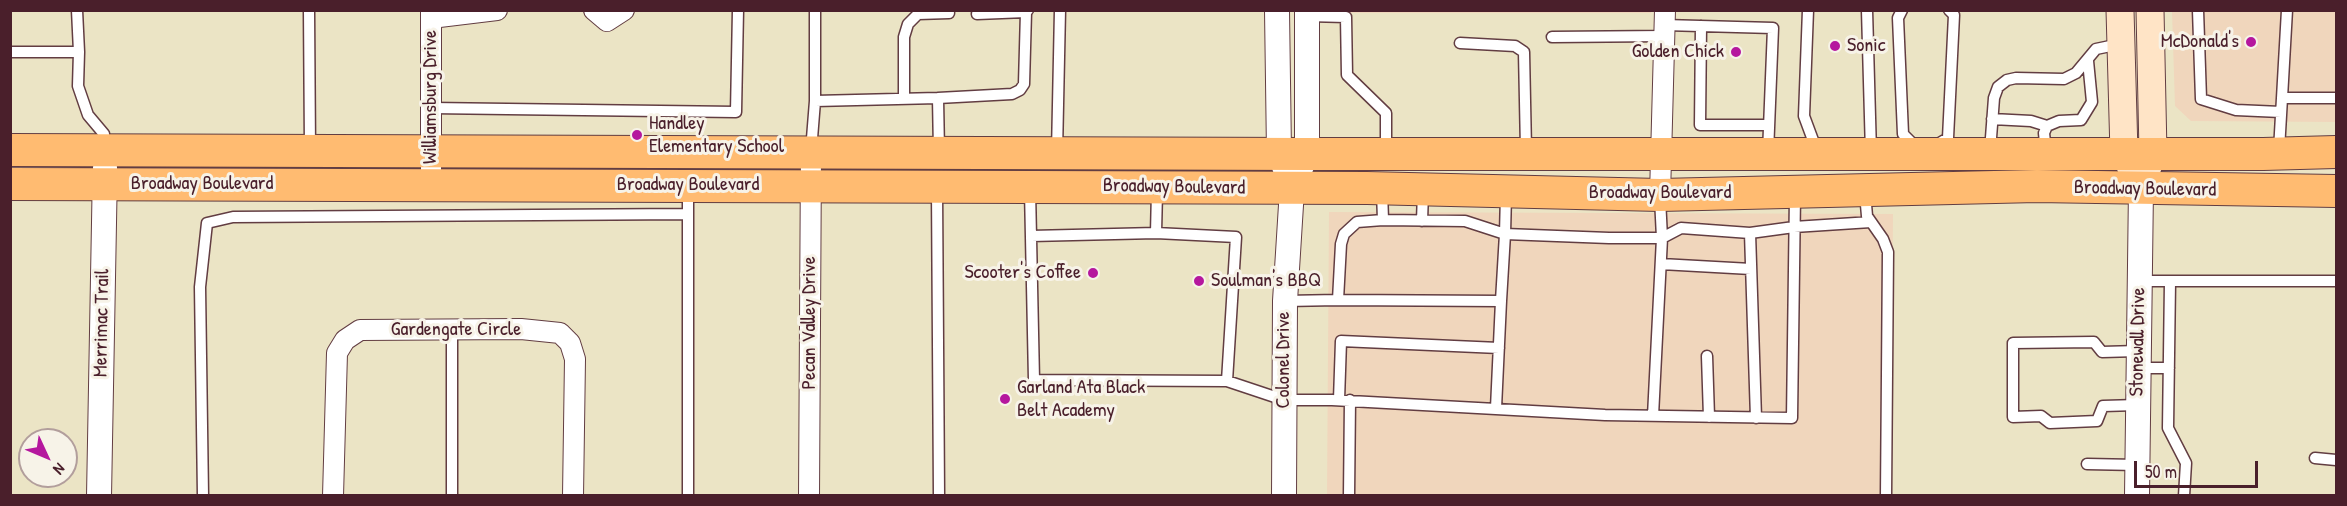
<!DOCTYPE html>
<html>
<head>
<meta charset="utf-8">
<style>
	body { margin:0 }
	#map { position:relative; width:2347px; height:506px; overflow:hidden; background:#ebe4c5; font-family:"Patrick Hand",sans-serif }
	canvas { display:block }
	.frame { position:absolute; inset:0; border:12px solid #4a1f2b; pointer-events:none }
	.north { position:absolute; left:18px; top:428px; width:60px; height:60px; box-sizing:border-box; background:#f7f3e8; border:2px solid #b29e9c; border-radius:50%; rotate:134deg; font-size:16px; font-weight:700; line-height:24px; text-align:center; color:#4a1f2b }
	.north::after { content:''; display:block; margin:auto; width:21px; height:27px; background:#b5179e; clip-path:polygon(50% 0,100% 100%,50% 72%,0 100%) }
	.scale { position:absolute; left:2134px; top:461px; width:124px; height:27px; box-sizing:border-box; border:3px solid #4a1f2b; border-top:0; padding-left:8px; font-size:18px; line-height:21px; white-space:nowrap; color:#4a1f2b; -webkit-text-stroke:4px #f7f3e8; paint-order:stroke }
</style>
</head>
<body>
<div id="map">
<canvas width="2347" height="506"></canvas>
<div class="frame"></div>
<div class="north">N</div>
<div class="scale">50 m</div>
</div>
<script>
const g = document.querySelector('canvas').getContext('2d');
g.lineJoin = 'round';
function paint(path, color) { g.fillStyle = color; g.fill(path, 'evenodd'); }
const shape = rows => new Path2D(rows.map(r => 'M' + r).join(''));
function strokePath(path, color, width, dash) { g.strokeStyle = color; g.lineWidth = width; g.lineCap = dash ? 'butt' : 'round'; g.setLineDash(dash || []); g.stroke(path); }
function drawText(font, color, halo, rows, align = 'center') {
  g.font = font + ' "Patrick Hand",sans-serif'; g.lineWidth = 6; g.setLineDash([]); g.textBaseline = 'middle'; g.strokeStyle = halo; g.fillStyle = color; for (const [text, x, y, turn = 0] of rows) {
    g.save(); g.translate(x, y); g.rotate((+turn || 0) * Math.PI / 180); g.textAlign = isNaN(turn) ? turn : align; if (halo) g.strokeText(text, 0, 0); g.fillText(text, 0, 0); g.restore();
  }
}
const built = shape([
	[1316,10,1651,11,1651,13,1316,13],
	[2172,11,2336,11,2336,122,2191,121,2175,106],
	[1329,212,1893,214,1891,495,1327,496]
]);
const service = shape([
	[77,10,79,52],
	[309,10,310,149],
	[815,10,815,101],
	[1808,10,1804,116,1817,151],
	[1867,10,1871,153],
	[1902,10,1898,18,1903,134,1917,148],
	[2198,10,2201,99,2236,110,2281,112],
	[977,14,1026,12],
	[1307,16,1346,17,1347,75,1386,113,1386,151],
	[1664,25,1773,28,1768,153],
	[1701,26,1700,125,1769,125],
	[1552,37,1664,36],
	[1460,43,1515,46,1524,52,1526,150],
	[10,52,79,52,78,86,88,115,104,134,105,148],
	[938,98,1012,94,1020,90,1024,84,1026,12,1028,10],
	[2282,98,2287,10],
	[904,99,904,37,908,24,918,14,949,13],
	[431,108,736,112,738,10],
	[1992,119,2031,121,2047,126],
	[1936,145,1948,138,1954,15,1949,10],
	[2279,150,2282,98,2336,98],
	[811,151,815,101,938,98,939,152],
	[1990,151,1994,98,1998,87,2007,80,2016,78,2064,79,2076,73,2096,49,2120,44],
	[1057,152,1060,10],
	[2046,152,2044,133,2047,126,2059,121,2081,120,2092,102,2088,61],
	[688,189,688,496],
	[937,190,939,496],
	[1030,190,1034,380,1227,381,1284,400,1332,400,1605,415,1792,418,1795,195],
	[1382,191,1383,220],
	[1865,193,1867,216,1883,239,1888,252,1886,496],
	[1506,194,1505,234,1609,238,1662,238,1660,198],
	[1422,221,1423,192],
	[1156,233,1236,237,1227,381],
	[1031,236,1156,233,1157,191],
	[1661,264,1751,269],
	[2139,281,2336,281],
	[2170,282,2168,428,2186,463,2184,496],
	[1285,301,1338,300],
	[452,330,452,496],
	[1707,356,1709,417],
	[2138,368,2169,368],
	[1339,400,1341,341,1499,348],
	[2137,405,2103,406,2097,421,2050,423,2041,416,2013,417,2013,343,2094,342,2102,352,2138,351],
	[1496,408,1501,301,1505,234,1465,221,1383,220,1357,222,1344,234,1341,244,1338,300,1501,301],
	[1653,416,1662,238,1681,228,1750,233],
	[1756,418,1750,233,1794,227,1871,222],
	[2315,458,2336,460],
	[2087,464,2137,465],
	[203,496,200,287,207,223,233,217,688,214],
	[1349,496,1350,400]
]);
const minor = shape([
	[594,10,607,21,624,10],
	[431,18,497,10],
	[431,184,431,10],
	[1660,195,1665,10],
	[333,496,337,353,345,340,360,330,521,329,560,333,570,343,575,359,573,496],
	[809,496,811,151]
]);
const tertiary = shape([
	[1277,10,1279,153,1285,169],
	[99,496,105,168],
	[1284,496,1285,301,1292,189,1307,154,1307,10],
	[2137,496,2141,188]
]);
const secondary = shape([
	[2120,10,2124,153,2141,188],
	[2146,172,2153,153,2150,10]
]);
const primary = shape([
	[10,150,1307,154,2263,154,2336,152],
	[10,184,1367,188,1660,195,2037,186,2336,191]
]);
const markers = [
	[2251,42,6,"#b5179e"],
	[1835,46,6,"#b5179e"],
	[1736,52,6,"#b5179e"],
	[637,135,6,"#b5179e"],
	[1093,273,6,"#b5179e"],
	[1199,281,6,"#b5179e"],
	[1005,399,6,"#b5179e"]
];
const poiNames = [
	["McDonald's",2239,42,"right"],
	["Sonic",1847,46],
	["Golden Chick",1724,52,"right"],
	["Handley",649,124],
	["Elementary School",649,147],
	["Scooter's Coffee",1081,273,"right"],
	["Soulman's BBQ",1211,281],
	["Garland Ata Black",1017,388],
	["Belt Academy",1017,411]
];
const streetNames = [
	["Williamsburg Drive",431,97,-90],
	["Broadway Boulevard",202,184],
	["Broadway Boulevard",688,185],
	["Broadway Boulevard",1174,187,1],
	["Broadway Boulevard",2145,189,1],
	["Broadway Boulevard",1660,193],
	["Merrimac Trail",102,323,-89],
	["Pecan Valley Drive",810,323,-90],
	["Gardengate Circle",456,330],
	["Stonewall Drive",2138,342,-89],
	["Colonel Drive",1284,360,-90]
];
paint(built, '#f0d6bc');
strokePath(service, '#623d42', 13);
strokePath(minor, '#623d42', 22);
strokePath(tertiary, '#623d42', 26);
strokePath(secondary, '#623d42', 29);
strokePath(primary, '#623d42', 34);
strokePath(service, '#fff', 10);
strokePath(minor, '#fff', 20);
strokePath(tertiary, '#fff', 24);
strokePath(secondary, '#ffe4c6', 27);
strokePath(primary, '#ffbb71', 32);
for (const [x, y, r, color] of markers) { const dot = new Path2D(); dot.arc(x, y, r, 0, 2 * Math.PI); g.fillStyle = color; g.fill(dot); strokePath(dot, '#f7f3e8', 2); }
drawText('20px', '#4a1f2b', '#f7f3e8', poiNames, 'left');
drawText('20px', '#4a1f2b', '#f7f3e8', streetNames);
</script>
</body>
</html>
